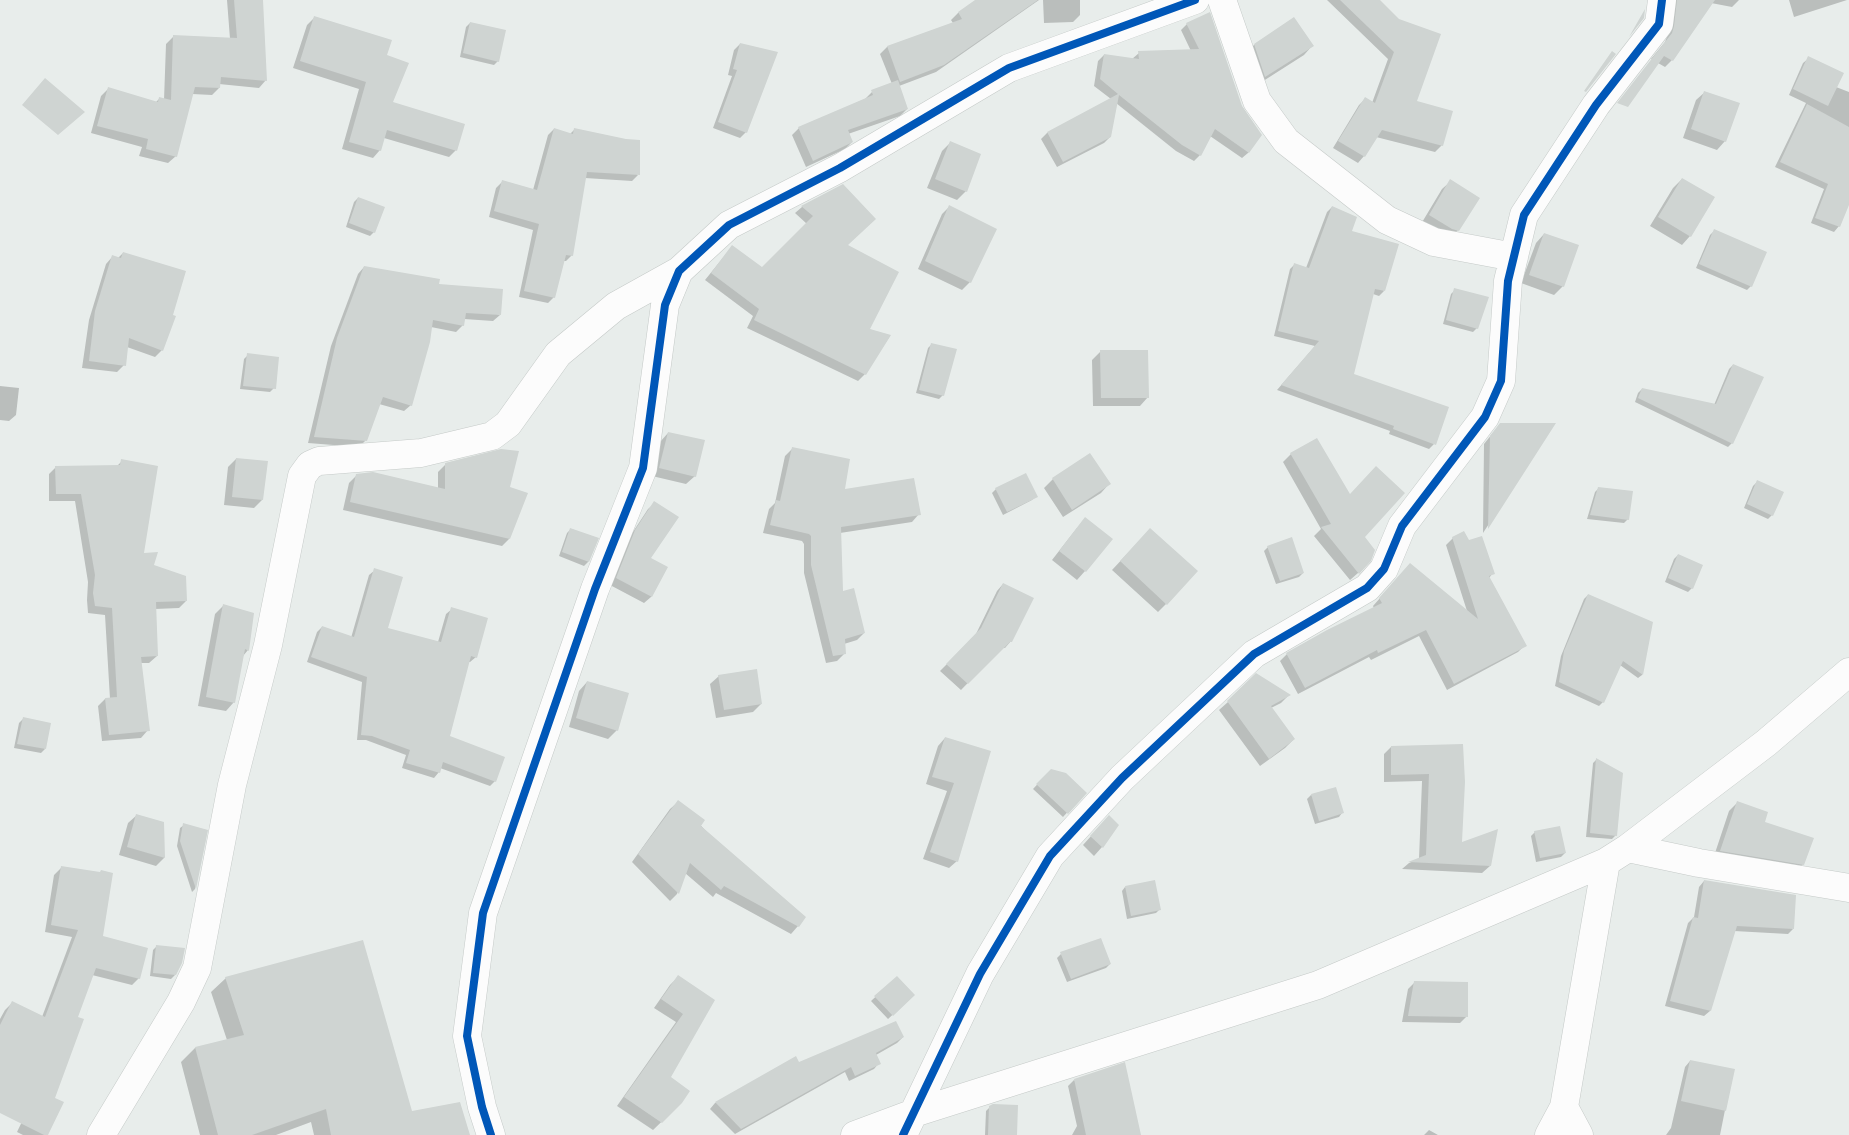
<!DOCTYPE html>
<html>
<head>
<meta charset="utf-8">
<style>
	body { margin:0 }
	canvas { display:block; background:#e8edeb }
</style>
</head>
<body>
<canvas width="1849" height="1135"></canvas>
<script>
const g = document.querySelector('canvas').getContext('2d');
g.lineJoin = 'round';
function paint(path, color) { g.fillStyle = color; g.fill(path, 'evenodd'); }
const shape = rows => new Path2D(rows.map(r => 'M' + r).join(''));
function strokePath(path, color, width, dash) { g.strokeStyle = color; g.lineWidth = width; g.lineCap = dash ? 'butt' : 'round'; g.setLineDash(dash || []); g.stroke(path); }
const shadow = shape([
	[227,0,262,0,266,80,259,88,219,84,219,88,212,95,192,94,176,156,168,163,139,156,142,147,91,133,101,96,108,89,156,102,159,99,164,100,166,44,173,37,230,39],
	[978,0,1039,0,936,72,899,86,907,109,900,116,848,134,852,142,845,149,806,167,792,135,799,128,865,99,872,92,892,84,880,54,887,47,953,23,951,20,958,13],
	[1043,0,1080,0,1080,15,1073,22,1044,23],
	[1327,0,1378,0,1415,102,1442,145,1435,152,1376,137,1364,156,1358,163,1333,148,1359,105,1365,99,1372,103,1388,59],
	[1676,0,1739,0,1732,7,1711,3,1672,60,1665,67,1651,59,1665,42,1668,34,1671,7],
	[1789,0,1847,0,1794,17],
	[314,18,386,55,391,103,456,150,449,157,384,138,380,150,373,158,342,149,359,89,293,68,307,25],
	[470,23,498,61,494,65,460,57,466,27],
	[1187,24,1261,135,1248,153,1242,158,1210,136,1200,155,1194,161,1176,151,1116,103,1110,137,1104,143,1057,167,1041,139,1047,133,1111,99,1094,86,1098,61,1104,55,1132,59,1139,53,1191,51,1181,30],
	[740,44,746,132,740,138,713,128,732,76,728,75,734,50],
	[1254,45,1312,46,1304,55,1257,85,1246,53],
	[1809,58,1836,87,1849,92,1849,201,1839,226,1834,232,1811,223,1824,189,1775,167,1806,103,1789,95,1803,63],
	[1705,92,1725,141,1717,150,1683,138,1696,100],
	[554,129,570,134,574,130,638,175,632,181,585,178,572,255,566,261,563,261,554,297,548,303,519,297,533,230,489,217,496,188,502,182,533,190,548,135],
	[950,143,966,191,957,200,927,188,942,151],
	[1682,179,1690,236,1682,245,1650,226,1673,188],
	[1451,181,1458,230,1450,239,1421,224,1442,189],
	[843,185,846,246,868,329,890,336,865,374,858,381,747,328,753,316,705,280,726,254,762,268,807,224,795,213,802,207],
	[358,198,374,232,370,236,346,227,354,202],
	[949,207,970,282,962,290,918,269,942,214],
	[1332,207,1350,232,1384,291,1379,296,1373,294,1353,375,1434,444,1429,449,1389,434,1390,431,1277,390,1315,346,1274,336,1290,269,1295,264,1306,268,1327,212],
	[1714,231,1751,286,1747,290,1696,268,1710,235],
	[1544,234,1563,286,1554,295,1521,283,1536,243],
	[123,253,162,350,155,357,127,347,124,365,117,372,82,368,89,320,106,264,113,256,118,258],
	[364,267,500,315,493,321,464,319,463,325,456,332,431,327,411,405,404,411,379,404,366,440,359,447,308,443,331,346,358,274],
	[1455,290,1477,328,1473,332,1443,324,1451,294],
	[932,344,943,395,939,399,916,393,928,348],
	[1101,351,1148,397,1140,406,1093,406,1092,360],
	[248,355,274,388,270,392,240,389,244,359],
	[1733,365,1732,443,1728,447,1635,402,1638,393,1642,389,1714,405,1729,369],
	[0,386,19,388,16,415,9,421,0,420],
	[1500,424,1554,424,1483,533,1484,444],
	[668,433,695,476,686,484,652,476,660,442],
	[1317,440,1363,537,1358,573,1350,580,1314,536,1321,529,1283,462,1291,454],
	[792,449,844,490,919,514,912,522,840,533,842,592,864,633,857,640,844,644,844,654,837,661,826,663,804,573,804,544,802,541,763,533,769,509,775,503,785,456],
	[1090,455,1109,484,1101,493,1063,517,1044,488,1053,479],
	[236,459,262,500,254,508,224,505,228,467],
	[122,461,142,554,186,601,179,608,155,609,157,656,149,663,141,663,148,730,141,738,102,741,98,706,105,699,110,699,105,615,88,613,87,600,88,582,75,501,49,501,49,474,56,467,117,466],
	[446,464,509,488,509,539,502,546,343,510,349,483,357,475,438,489,438,472],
	[1757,482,1772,515,1768,519,1744,508,1753,486],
	[1599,488,1628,519,1624,523,1587,519,1595,492],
	[996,489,1036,496,1032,500,1003,515,992,493],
	[655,503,650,559,666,568,651,597,644,603,610,585,629,538,648,509],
	[1077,528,1085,571,1077,580,1052,560],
	[571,529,597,538,588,562,584,566,559,556,567,533],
	[1142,538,1166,604,1158,612,1112,570],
	[1453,538,1493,573,1489,578,1525,645,1518,652,1447,690,1419,636,1371,660,1369,657,1298,694,1280,661,1287,654,1374,608,1373,606,1403,572,1467,611,1446,545],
	[1268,547,1303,573,1299,577,1276,584,1264,551],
	[1678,555,1692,588,1688,592,1665,582,1674,559],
	[375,570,387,629,438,642,446,614,452,609,476,657,470,662,468,662,449,738,495,781,490,786,440,768,439,772,434,778,402,768,406,755,366,740,357,740,362,682,307,662,317,632,322,627,351,638,369,575],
	[1003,584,1011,641,1005,648,1002,648,961,690,940,671,975,636,997,591],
	[1588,595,1651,622,1642,675,1638,678,1620,665,1603,702,1599,706,1555,686,1561,656,1584,599],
	[223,606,248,650,243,656,234,702,226,711,198,706,215,614],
	[719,676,761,704,753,712,716,718,710,684],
	[587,682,617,730,608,739,569,727,579,691],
	[1289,695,1281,703,1271,708,1294,739,1285,748,1260,766,1219,710,1228,702],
	[23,719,45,749,41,753,14,748,19,723],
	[945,738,989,752,957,861,949,868,923,859,947,791,926,784,938,746],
	[1462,746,1460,844,1490,866,1482,873,1402,869,1409,863,1419,859,1422,781,1384,782,1384,754,1391,747],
	[1596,760,1616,835,1612,839,1586,837,1593,763],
	[1051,770,1085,793,1063,817,1033,789],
	[1311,795,1342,813,1339,817,1315,824,1307,799],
	[678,802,798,926,791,934,716,893,713,897,685,873,677,894,670,901,632,862,670,809],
	[1737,803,1764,823,1803,864,1795,873,1713,859,1729,811],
	[137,815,163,823,164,858,156,866,119,855,128,823],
	[184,825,206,830,195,889,192,892,177,846,180,828],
	[1101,825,1118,825,1102,847,1094,856,1083,845],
	[1535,832,1565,853,1561,857,1536,862,1531,836],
	[61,868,102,937,139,978,132,985,92,975,77,1018,54,1098,47,1135,23,1135,17,1132,30,1105,0,1088,0,1019,5,1010,12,1003,42,1017,72,937,45,932,54,875],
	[1704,881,1793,929,1788,934,1734,931,1710,1011,1704,1016,1665,1006,1688,923,1694,917,1699,887],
	[1125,887,1160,909,1156,913,1127,919,1122,891],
	[157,946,175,975,171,979,150,976,153,950],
	[1061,954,1110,964,1106,968,1067,982,1057,958],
	[678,977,713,1000,669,1077,681,1103,653,1130,617,1106,676,1022,654,1008,670,985],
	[897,977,914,995,888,1019,871,1001],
	[226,978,411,1112,468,1135,314,1135,311,1122,276,1135,200,1135,181,1062,195,1048,227,1040,211,992],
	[1415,982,1467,1016,1460,1023,1402,1022,1408,989],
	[903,1037,897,1043,876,1055,879,1063,874,1069,849,1081,845,1072,735,1134,710,1109,715,1103,796,1058,799,1064],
	[1690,1061,1733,1070,1720,1135,1666,1135,1671,1128,1685,1067],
	[1074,1080,1135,1135,1072,1135,1077,1126,1068,1086],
	[990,1107,1016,1135,985,1135,986,1111],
	[1429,1130,1438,1135,1424,1135]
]);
const building = shape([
	[234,0,263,0,267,81,221,77,220,88,195,87,177,157,146,149,148,139,97,126,108,87,158,102,159,97,171,100,173,35,237,38],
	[975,0,1038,0,944,65,900,82,887,46,962,19,958,12],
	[1340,0,1380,0,1399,19,1441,34,1417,101,1453,111,1443,146,1382,130,1365,157,1338,141,1365,97,1375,103,1394,52],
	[1677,0,1715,0,1673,61,1664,56,1628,107,1617,103,1672,33,1674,26],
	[1645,9,1644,18,1629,37],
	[1210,12,1242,106,1262,135,1249,153,1215,129,1201,156,1182,145,1119,95,1111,137,1063,162,1047,132,1118,94,1100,79,1104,54,1139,59,1138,51,1199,49,1186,23],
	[314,16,392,40,387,55,409,63,393,102,465,124,457,151,387,130,381,151,349,142,366,82,300,61],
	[1294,17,1314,46,1265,77,1254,44],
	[470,22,506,30,499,62,463,53],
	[740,43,778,52,747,133,718,122,737,70,733,69],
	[1612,51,1616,54,1586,92,1584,91],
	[1808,56,1844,73,1828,106,1793,89],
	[45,78,85,112,58,135,22,105],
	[898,80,908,109,848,130,853,142,813,161,798,127,873,95,871,90],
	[1704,91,1740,103,1726,142,1691,129],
	[1807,104,1849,127,1849,205,1840,227,1815,218,1828,184,1780,162],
	[554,128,573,134,574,128,626,139,640,140,640,175,587,172,573,256,566,255,555,298,524,291,539,224,494,211,502,180,537,190],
	[950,141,981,154,967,192,935,179],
	[1682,178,1715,197,1691,237,1658,217],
	[1450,179,1480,198,1459,231,1452,229,1429,215],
	[843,184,876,219,848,245,899,272,870,329,891,335,866,375,754,320,759,309,711,273,732,245,762,267,813,216,801,206],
	[358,197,385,207,375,233,349,223],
	[949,205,997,229,971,283,925,261],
	[1332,206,1357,217,1352,231,1399,244,1385,291,1375,289,1354,374,1449,407,1436,445,1393,429,1394,426,1281,385,1319,341,1278,331,1294,263,1309,268],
	[1714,229,1767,252,1752,287,1699,264],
	[1544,233,1579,245,1564,287,1529,275],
	[123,252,186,271,173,315,176,316,163,351,129,338,126,366,89,361,95,311,112,255,121,258],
	[364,266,440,279,439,284,503,289,501,315,466,313,464,326,433,320,430,342,412,406,383,397,367,441,314,437,337,338],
	[1454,288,1489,297,1478,329,1446,320],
	[931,343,957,349,944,396,919,390],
	[1100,350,1148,350,1149,398,1101,398],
	[247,353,279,357,276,389,243,386],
	[1733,364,1764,377,1733,444,1638,398,1642,388,1716,404],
	[1500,423,1556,423,1488,529,1490,436],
	[668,432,705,440,696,477,659,468],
	[1317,438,1350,494,1376,466,1405,493,1365,537,1375,550,1371,561,1359,574,1321,527,1331,524,1290,453],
	[792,447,850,459,845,489,914,478,921,515,841,527,843,591,854,588,865,633,845,639,846,654,833,656,811,565,811,536,809,534,770,525,776,500,780,501],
	[501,449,519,451,510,487,528,493,510,539,350,502,356,474,373,472,445,489,445,463],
	[1090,453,1111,484,1072,510,1052,478],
	[236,458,268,461,263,500,232,497],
	[121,459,158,466,144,553,158,552,154,565,186,576,187,601,156,602,158,656,141,657,150,731,109,735,105,698,117,697,112,608,95,606,93,593,95,575,81,494,56,494,55,466,120,465],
	[1026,473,1038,497,1007,512,995,488],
	[1757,480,1784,492,1773,516,1747,504],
	[1598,487,1633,491,1629,520,1590,515],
	[654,501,679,517,651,558,668,567,652,597,616,578,635,530],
	[1085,517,1113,539,1086,572,1059,551],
	[570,528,599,538,589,562,562,552],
	[1150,528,1198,571,1167,605,1120,561],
	[1464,531,1469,540,1482,536,1495,574,1489,576,1527,646,1454,684,1426,630,1378,653,1377,650,1305,688,1286,653,1327,630,1382,603,1379,598,1410,563,1478,619,1452,537],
	[1292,537,1304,573,1280,581,1267,546],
	[1678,554,1703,565,1693,589,1668,578],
	[374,568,403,577,388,628,441,642,451,607,488,618,477,658,471,656,450,736,505,757,496,782,443,762,440,773,406,763,410,750,372,736,361,735,367,677,311,657,322,626,354,637],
	[1003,583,1034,598,1012,642,1010,642,968,684,946,664,981,628],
	[1588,594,1653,622,1643,675,1623,661,1604,703,1559,682,1564,651],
	[223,604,254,613,249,651,245,649,235,703,206,697],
	[757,669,762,704,724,710,718,675],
	[1256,673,1291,695,1271,706,1295,739,1269,759,1227,701],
	[587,681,629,693,618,731,576,718],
	[23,717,51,723,46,749,17,744],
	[945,737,991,751,958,862,930,852,954,783,932,777],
	[1463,744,1465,782,1462,842,1498,829,1491,866,1408,862,1426,855,1429,774,1391,775,1391,746],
	[1596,758,1623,773,1617,836,1590,833],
	[1051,769,1066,773,1087,793,1068,814,1036,784],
	[1336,787,1344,813,1319,821,1311,794],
	[678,800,705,820,701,826,806,917,799,927,724,886,721,890,690,863,679,894,638,854],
	[1737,801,1768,812,1765,822,1814,838,1804,865,1720,851],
	[136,814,164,822,165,858,127,847],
	[1109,815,1119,825,1103,848,1090,836],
	[183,823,208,830,196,889,180,841],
	[1560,826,1566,853,1540,858,1534,831],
	[61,866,100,872,101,870,113,873,103,936,148,948,140,979,96,968,78,1017,84,1019,55,1098,64,1102,48,1135,44,1135,0,1113,0,1025,12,1001,45,1017,78,930,51,925],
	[1155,880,1161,910,1131,916,1125,886],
	[1704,880,1796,895,1794,929,1737,926,1711,1011,1670,1001,1693,917,1698,918],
	[1101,938,1111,964,1071,979,1060,952],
	[363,940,412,1111,460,1102,470,1135,331,1135,326,1109,252,1135,218,1135,195,1047,244,1035,225,977],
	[156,945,185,948,182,963,176,975,153,973],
	[678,975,715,1000,671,1077,690,1091,682,1103,662,1123,624,1097,683,1014,661,999],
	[897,976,915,995,893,1016,874,996],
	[1414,981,1468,982,1468,1017,1408,1016],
	[896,1021,904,1037,876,1053,881,1064,855,1076,851,1067,741,1129,715,1102,796,1056,799,1062],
	[1690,1060,1735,1069,1726,1111,1681,1101],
	[1125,1062,1141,1135,1086,1135,1074,1079],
	[993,1104,1018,1105,1017,1135,988,1135,989,1106]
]);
const minor = shape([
	[1222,0,1257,101,1286,141,1387,220,1434,242,1514,257],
	[1628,848,1699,863,1849,888],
	[1564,1107,1579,1135],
	[101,1135,181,1002,197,968,232,785,268,645,302,476,310,465,319,461,421,453,492,436,508,424,558,354,616,306,679,271],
	[491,1135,482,1107,467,1036,483,913,595,589,643,468,665,305,679,271,729,225,840,168,1009,68,1195,0],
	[855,1135,914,1113,1318,985,1606,862,1628,848,1766,743,1849,672],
	[903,1135,980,974,1050,856,1122,778,1254,654,1367,588,1384,569,1402,526,1485,417,1501,381,1508,281,1524,215,1596,105,1659,24,1662,0],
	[1549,1135,1564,1107,1606,862]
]);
const cycleway = shape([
	[491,1135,482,1107,467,1036,483,913,595,589,643,468,665,305,679,271,729,225,840,168,1009,68,1195,0],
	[903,1135,980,974,1050,856,1122,778,1254,654,1367,588,1384,569,1402,526,1485,417,1501,381,1508,281,1524,215,1596,105,1659,24,1662,0]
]);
paint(shadow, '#0003');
paint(building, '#cfd4d2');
strokePath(minor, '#c5cac8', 29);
strokePath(minor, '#fcfcfc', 28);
strokePath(cycleway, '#0057b8', 8);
</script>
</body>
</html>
